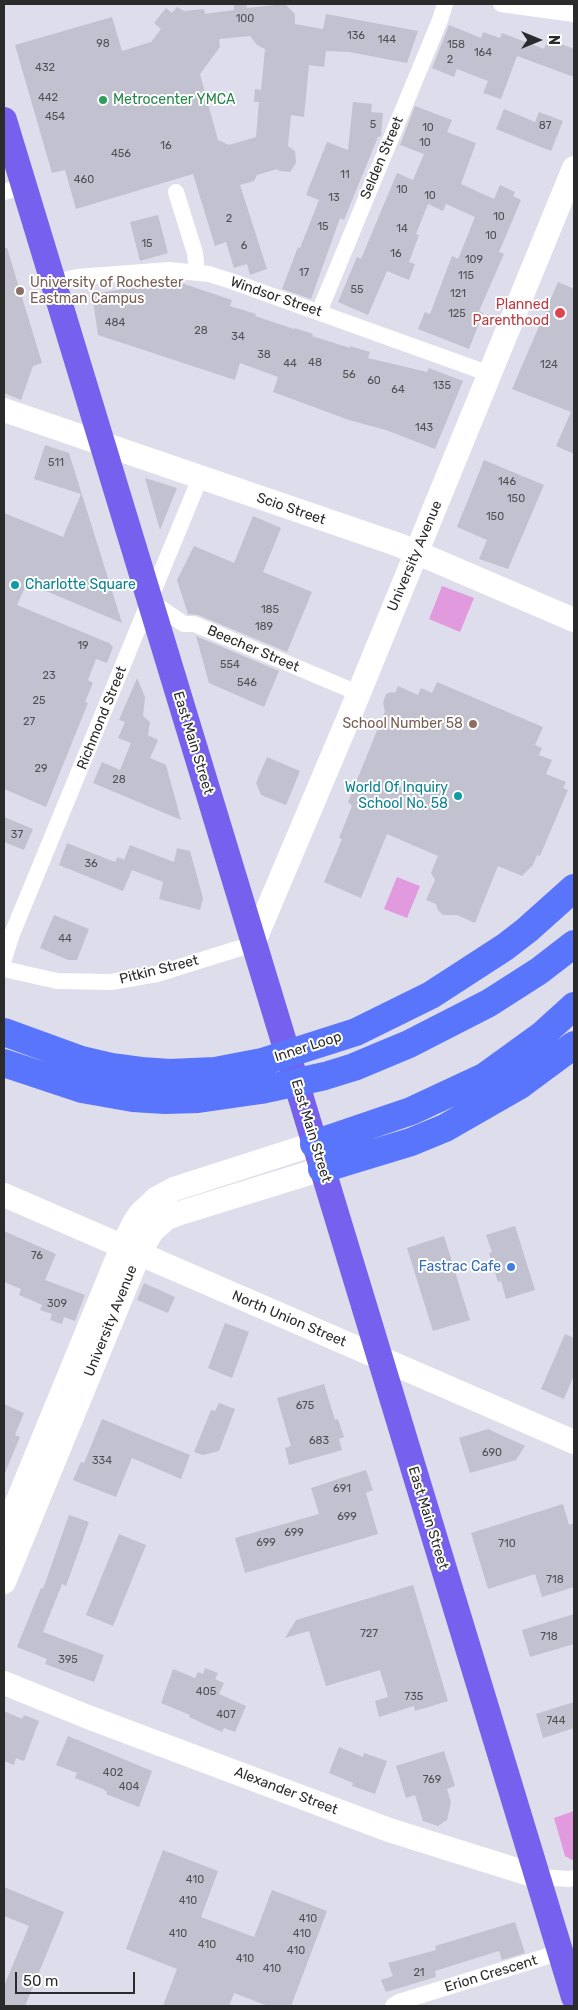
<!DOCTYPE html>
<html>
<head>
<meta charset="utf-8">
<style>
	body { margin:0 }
	#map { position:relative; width:578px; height:2010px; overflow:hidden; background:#ddddec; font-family:Rubik,sans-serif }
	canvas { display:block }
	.frame { position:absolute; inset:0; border:5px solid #2b2b2b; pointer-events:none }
	.north { position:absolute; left:513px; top:15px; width:50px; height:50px; -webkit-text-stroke:4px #fff; paint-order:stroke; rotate:90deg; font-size:14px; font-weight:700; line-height:20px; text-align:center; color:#2b2b2b }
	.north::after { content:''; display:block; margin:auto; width:18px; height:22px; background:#2b2b2b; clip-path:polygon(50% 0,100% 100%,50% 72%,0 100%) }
	.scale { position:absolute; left:15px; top:1972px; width:120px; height:22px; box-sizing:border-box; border:2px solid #2b2b2b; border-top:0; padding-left:6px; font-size:15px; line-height:18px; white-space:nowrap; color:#2b2b2b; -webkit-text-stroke:4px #fff; paint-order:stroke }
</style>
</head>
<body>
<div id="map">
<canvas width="578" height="2010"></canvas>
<div class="frame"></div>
<div class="north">N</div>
<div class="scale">50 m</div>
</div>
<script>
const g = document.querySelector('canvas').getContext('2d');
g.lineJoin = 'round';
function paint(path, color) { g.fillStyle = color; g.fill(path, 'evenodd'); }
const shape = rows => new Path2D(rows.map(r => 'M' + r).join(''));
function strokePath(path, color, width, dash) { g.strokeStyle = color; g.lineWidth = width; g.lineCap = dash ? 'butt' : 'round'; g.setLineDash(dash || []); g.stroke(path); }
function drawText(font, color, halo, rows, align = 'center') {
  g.font = font + ' Rubik,sans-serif'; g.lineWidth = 4; g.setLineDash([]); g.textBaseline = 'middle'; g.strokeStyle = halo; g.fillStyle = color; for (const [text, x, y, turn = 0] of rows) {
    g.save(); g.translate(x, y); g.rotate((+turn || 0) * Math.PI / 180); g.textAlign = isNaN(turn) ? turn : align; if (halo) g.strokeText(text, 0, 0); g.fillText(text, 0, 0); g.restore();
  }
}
const green = shape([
	[442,586,474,598,460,632,429,619],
	[397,877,420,886,407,918,384,909],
	[574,1811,574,1859,572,1860,565,1856,554,1818]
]);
const building = shape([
	[243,4,246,4,247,8,285,4,295,14,295,24,323,29,326,14,418,31,407,63,349,52,326,51,324,67,309,65,304,117,291,115,288,146,295,151,296,163,290,172,279,171,277,169,257,175,254,181,240,185,267,269,250,275,247,264,234,268,226,242,215,246,193,174,76,209,65,170,52,173,15,45,112,17,122,51,151,42,161,29,154,23,166,8,172,13,177,7,184,11,204,9,205,14,234,10,234,5],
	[250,36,257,45,265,49,261,90,255,89,254,102,259,102,256,137,229,145,218,140,200,74,220,47,219,39],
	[449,25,481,38,483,32,500,38,502,33,544,49,548,39,574,49,574,77,517,56,501,99,483,93,488,81,457,69,454,77,432,68],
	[353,102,372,104,371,112,383,113,381,136,378,137,344,220,340,218,311,299,282,289,298,247,300,248,319,200,306,195,327,142,348,150],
	[415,106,452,120,447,132,476,143,461,184,494,199,500,185,515,192,513,196,521,200,499,252,504,254,479,311,483,313,469,349,418,329,425,312,430,314,452,256,458,259,475,217,446,204,443,211,428,204,416,234,419,235,409,262,415,264,409,280,387,271,368,315,338,302,357,257,361,259,397,173,413,180,424,154,400,145],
	[504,109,535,122,539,112,563,121,551,151,496,129],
	[158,215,168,253,140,261,130,222],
	[4,248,7,248,42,363,33,366,21,400,4,393],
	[175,281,232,300,230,306,256,314,255,316,294,329,295,328,313,334,312,336,350,348,350,346,370,352,368,358,427,372,429,368,463,381,435,449,386,430,349,420,273,392,278,377,240,363,235,380,98,335,92,294],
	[558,282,574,289,574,454,556,446,571,412,512,389],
	[45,445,69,453,122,623,27,583,17,605,109,643,113,647,107,663,96,659,88,680,93,683,85,702,88,703,46,807,4,789,4,513,63,537,81,494,34,479],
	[484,460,544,485,508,569,479,559,487,540,457,527],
	[145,478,177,488,160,530],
	[253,516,281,528,263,572,312,592,287,652,198,615,188,614,177,580,194,546,234,563],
	[196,636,279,671,264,707,209,683],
	[137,678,145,697,143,716,150,722,148,735,158,740,150,758,166,765,181,820,93,783,102,762,120,770,131,743,118,738,125,722,119,720],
	[437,682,543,727,535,745,542,748,539,755,552,760,546,774,566,782,563,788,568,790,540,856,537,855,533,865,522,876,498,866,475,923,457,915,443,915,438,910,436,904,426,900,435,880,431,873,438,856,387,834,361,898,324,882,342,839,339,838,352,806,348,802,385,711,383,703,386,694,392,692,395,693,398,686,418,695,421,688,432,693],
	[267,757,300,771,286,805,261,795,256,783],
	[4,817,33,829,24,850,4,842],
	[67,843,115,862,118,857,124,860,130,845,174,862,177,848,190,851,203,898,200,910,159,899,163,882,132,870,123,891,59,865],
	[54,915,89,929,77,960,68,960,40,948],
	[515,1226,535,1290,506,1299,501,1281,498,1282,489,1253,492,1252,486,1235],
	[4,1231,56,1254,45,1280,85,1295,75,1321,64,1317,62,1324,50,1320,52,1314,40,1310,42,1305,19,1295,21,1289,4,1282],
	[444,1236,470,1320,433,1331,407,1248],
	[144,1283,175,1297,168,1313,137,1300],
	[225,1323,249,1332,232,1378,208,1368],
	[565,1334,574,1338,574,1375,564,1399,541,1389],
	[324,1384,335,1420,338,1419,344,1437,339,1439,342,1450,289,1465,285,1448,291,1446,277,1398],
	[219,1403,235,1409,219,1451,203,1455,194,1452,211,1410,215,1411],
	[4,1404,24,1413,15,1435,20,1437,4,1475],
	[102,1419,190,1455,181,1479,132,1458,116,1497,73,1480,81,1462,84,1463],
	[488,1429,525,1446,516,1460,470,1473,459,1438],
	[366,1470,373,1490,366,1493,378,1534,245,1573,235,1538,319,1514,311,1488],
	[563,1504,569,1525,574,1523,574,1587,542,1597,535,1574,488,1589,471,1533],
	[69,1515,89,1522,66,1586,62,1584,43,1632,104,1655,94,1682,45,1664,47,1659,17,1647,41,1588,43,1589],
	[119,1534,146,1545,113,1626,86,1615],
	[413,1585,448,1701,415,1711,414,1706,379,1717,375,1701,388,1697,380,1670,326,1686,309,1631,285,1638,296,1620],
	[574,1614,574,1644,530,1657,522,1630],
	[205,1668,218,1673,215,1679,224,1683,219,1694,246,1706,235,1732,224,1728,222,1732,189,1717,190,1715,161,1703,173,1669,195,1678,198,1672,203,1674],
	[574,1702,574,1728,543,1738,536,1714],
	[4,1711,22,1719,24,1715,39,1721,24,1761,16,1758,14,1765,4,1761],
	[68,1736,152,1771,139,1807,106,1794,107,1792,103,1789,75,1778,77,1773,56,1765],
	[339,1747,363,1757,364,1753,387,1761,375,1794,352,1786,353,1783,329,1773],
	[444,1751,455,1786,447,1789,451,1802,447,1820,438,1826,423,1821,415,1795,406,1798,396,1766],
	[163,1850,218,1871,201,1917,254,1937,272,1890,327,1911,291,2006,268,2006,234,1993,229,2006,163,2006,177,1969,126,1949],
	[4,1887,64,1912,25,2006,4,2006,4,1986,29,1926,4,1916],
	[515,1922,525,1953,502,1960,499,1951,435,1971,436,1977,386,1992,381,1980,393,1976,388,1963,436,1950,435,1946]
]);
const street = shape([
	[501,4,574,14],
	[4,192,24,186],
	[176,192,195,253,197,272],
	[53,283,77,277,169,270,209,274,231,281,490,374],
	[319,312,440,20,445,4],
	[150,601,184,624,194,624,358,693],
	[4,959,12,934,200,478],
	[4,969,57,981,111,982,157,974,253,944],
	[539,1877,569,1879,574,1878],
	[393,2006,399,2002,561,1952]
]);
const secondary = shape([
	[4,410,399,545,574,620],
	[253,944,349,717,574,168],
	[4,1195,574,1442],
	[4,1534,122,1247,134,1223,141,1213,157,1198,174,1189,314,1144],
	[4,1582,139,1254,152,1231,167,1218,177,1214,322,1169],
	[4,1683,88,1717,389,1830,539,1877]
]);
const primary = shape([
	[4,120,574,1997]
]);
const highway = shape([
	[4,1032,81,1060,111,1067,141,1071,170,1073,215,1071,262,1062,356,1032,431,995,505,947,527,930,574,888],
	[4,1063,82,1089,133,1098,165,1100,198,1099,261,1090,325,1076,354,1067,409,1044,489,1003,539,971,574,944],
	[314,1144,411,1111,484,1077,542,1035,574,1006],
	[322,1169,411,1142,445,1128,520,1085,574,1045]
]);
const markers = [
	[103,100,5,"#2e9e5b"],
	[20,291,5,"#8d6e63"],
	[560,313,6,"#e0444e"],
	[15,585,5,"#0f9aa8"],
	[473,724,5,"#8d6e63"],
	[458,796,5,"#0f9aa8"],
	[511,1267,5,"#3f7fe0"]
];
const numberNames = [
	["100",245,19],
	["136",356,36],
	["144",387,40],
	["98",103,44],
	["158",456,45],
	["164",483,53],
	["2",450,60],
	["432",45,68],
	["442",48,98],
	["454",55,117],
	["5",373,125],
	["87",545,126],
	["10",428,128],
	["10",425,143],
	["16",166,146],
	["456",121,154],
	["11",345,175],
	["460",84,180],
	["10",402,190],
	["10",430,196],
	["13",334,198],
	["10",499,217],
	["2",229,219],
	["15",323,227],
	["14",402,229],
	["10",491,236],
	["15",147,244],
	["6",244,246],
	["16",396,254],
	["109",474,260],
	["17",304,273],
	["115",466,276],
	["55",357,290],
	["121",458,294],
	["125",457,314],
	["484",115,323],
	["28",201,331],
	["34",238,337],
	["38",264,355],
	["48",315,363],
	["44",290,364],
	["124",549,365],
	["56",349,375],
	["60",374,381],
	["135",442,386],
	["64",398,390],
	["143",424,428],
	["511",56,463],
	["146",507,482],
	["150",516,499],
	["150",495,517],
	["185",270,610],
	["189",264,627],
	["19",83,646],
	["554",230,665],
	["23",49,676],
	["546",247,683],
	["25",39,701],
	["27",29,722],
	["29",41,769],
	["28",119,780],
	["37",17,835],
	["36",91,864],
	["44",65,939],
	["76",37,1256],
	["309",57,1304],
	["675",305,1406],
	["683",319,1441],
	["690",492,1453],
	["334",102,1461],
	["691",342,1489],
	["699",347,1517],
	["699",294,1533],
	["699",266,1543],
	["710",507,1544],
	["718",555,1580],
	["727",369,1634],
	["718",549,1637],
	["395",68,1660],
	["405",206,1692],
	["735",414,1697],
	["407",226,1715],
	["744",556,1721],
	["402",113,1773],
	["769",432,1780],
	["404",129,1787],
	["410",195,1880],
	["410",188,1901],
	["410",308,1919],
	["410",178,1934],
	["410",302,1934],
	["410",207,1945],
	["410",296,1951],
	["410",245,1959],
	["410",272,1969],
	["21",419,1973]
];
const leisureNames = [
	["Metrocenter YMCA",113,100]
];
const streetNames = [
	["Selden Street",382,158,-67],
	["Windsor Street",276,297,19],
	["Scio Street",291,509,19],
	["University Avenue",415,556,-67],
	["Beecher Street",253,649,23],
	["Richmond Street",102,718,-68],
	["East Main Street",193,743,73],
	["Pitkin Street",159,970,-14],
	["Inner Loop",308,1047,-18],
	["East Main Street",311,1131,73],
	["North Union Street",289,1319,23],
	["University Avenue",111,1321,-68],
	["East Main Street",428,1518,73],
	["Alexander Street",286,1791,21],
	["Erion Crescent",491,1974,-17]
];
const educationNames = [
	["University of Rochester",30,283],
	["Eastman Campus",30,299],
	["School Number 58",463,724,"right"]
];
const healthNames = [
	["Planned",549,305],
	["Parenthood",549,321]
];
const cultureNames = [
	["Charlotte Square",25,585],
	["World Of Inquiry",448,788,"right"],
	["School No. 58",448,804,"right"]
];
const shopNames = [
	["Fastrac Cafe",501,1267]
];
paint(green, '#e29ade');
paint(building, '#c1c1cf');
strokePath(street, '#fff', 16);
strokePath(secondary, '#fff', 24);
strokePath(primary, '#7660ee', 26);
strokePath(highway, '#5975fc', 28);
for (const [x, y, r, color] of markers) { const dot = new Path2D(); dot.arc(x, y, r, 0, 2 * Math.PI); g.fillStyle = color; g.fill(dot); strokePath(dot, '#fff', 2); }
drawText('11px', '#505054', null, numberNames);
drawText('14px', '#27864d', '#fff', leisureNames, 'left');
drawText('14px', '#2b2b2b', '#fff', streetNames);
drawText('14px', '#785e54', '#fff', educationNames, 'left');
drawText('14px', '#be3a42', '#fff', healthNames, 'right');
drawText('14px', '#0d838f', '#fff', cultureNames, 'left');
drawText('14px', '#366cbe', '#fff', shopNames, 'right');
</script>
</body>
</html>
